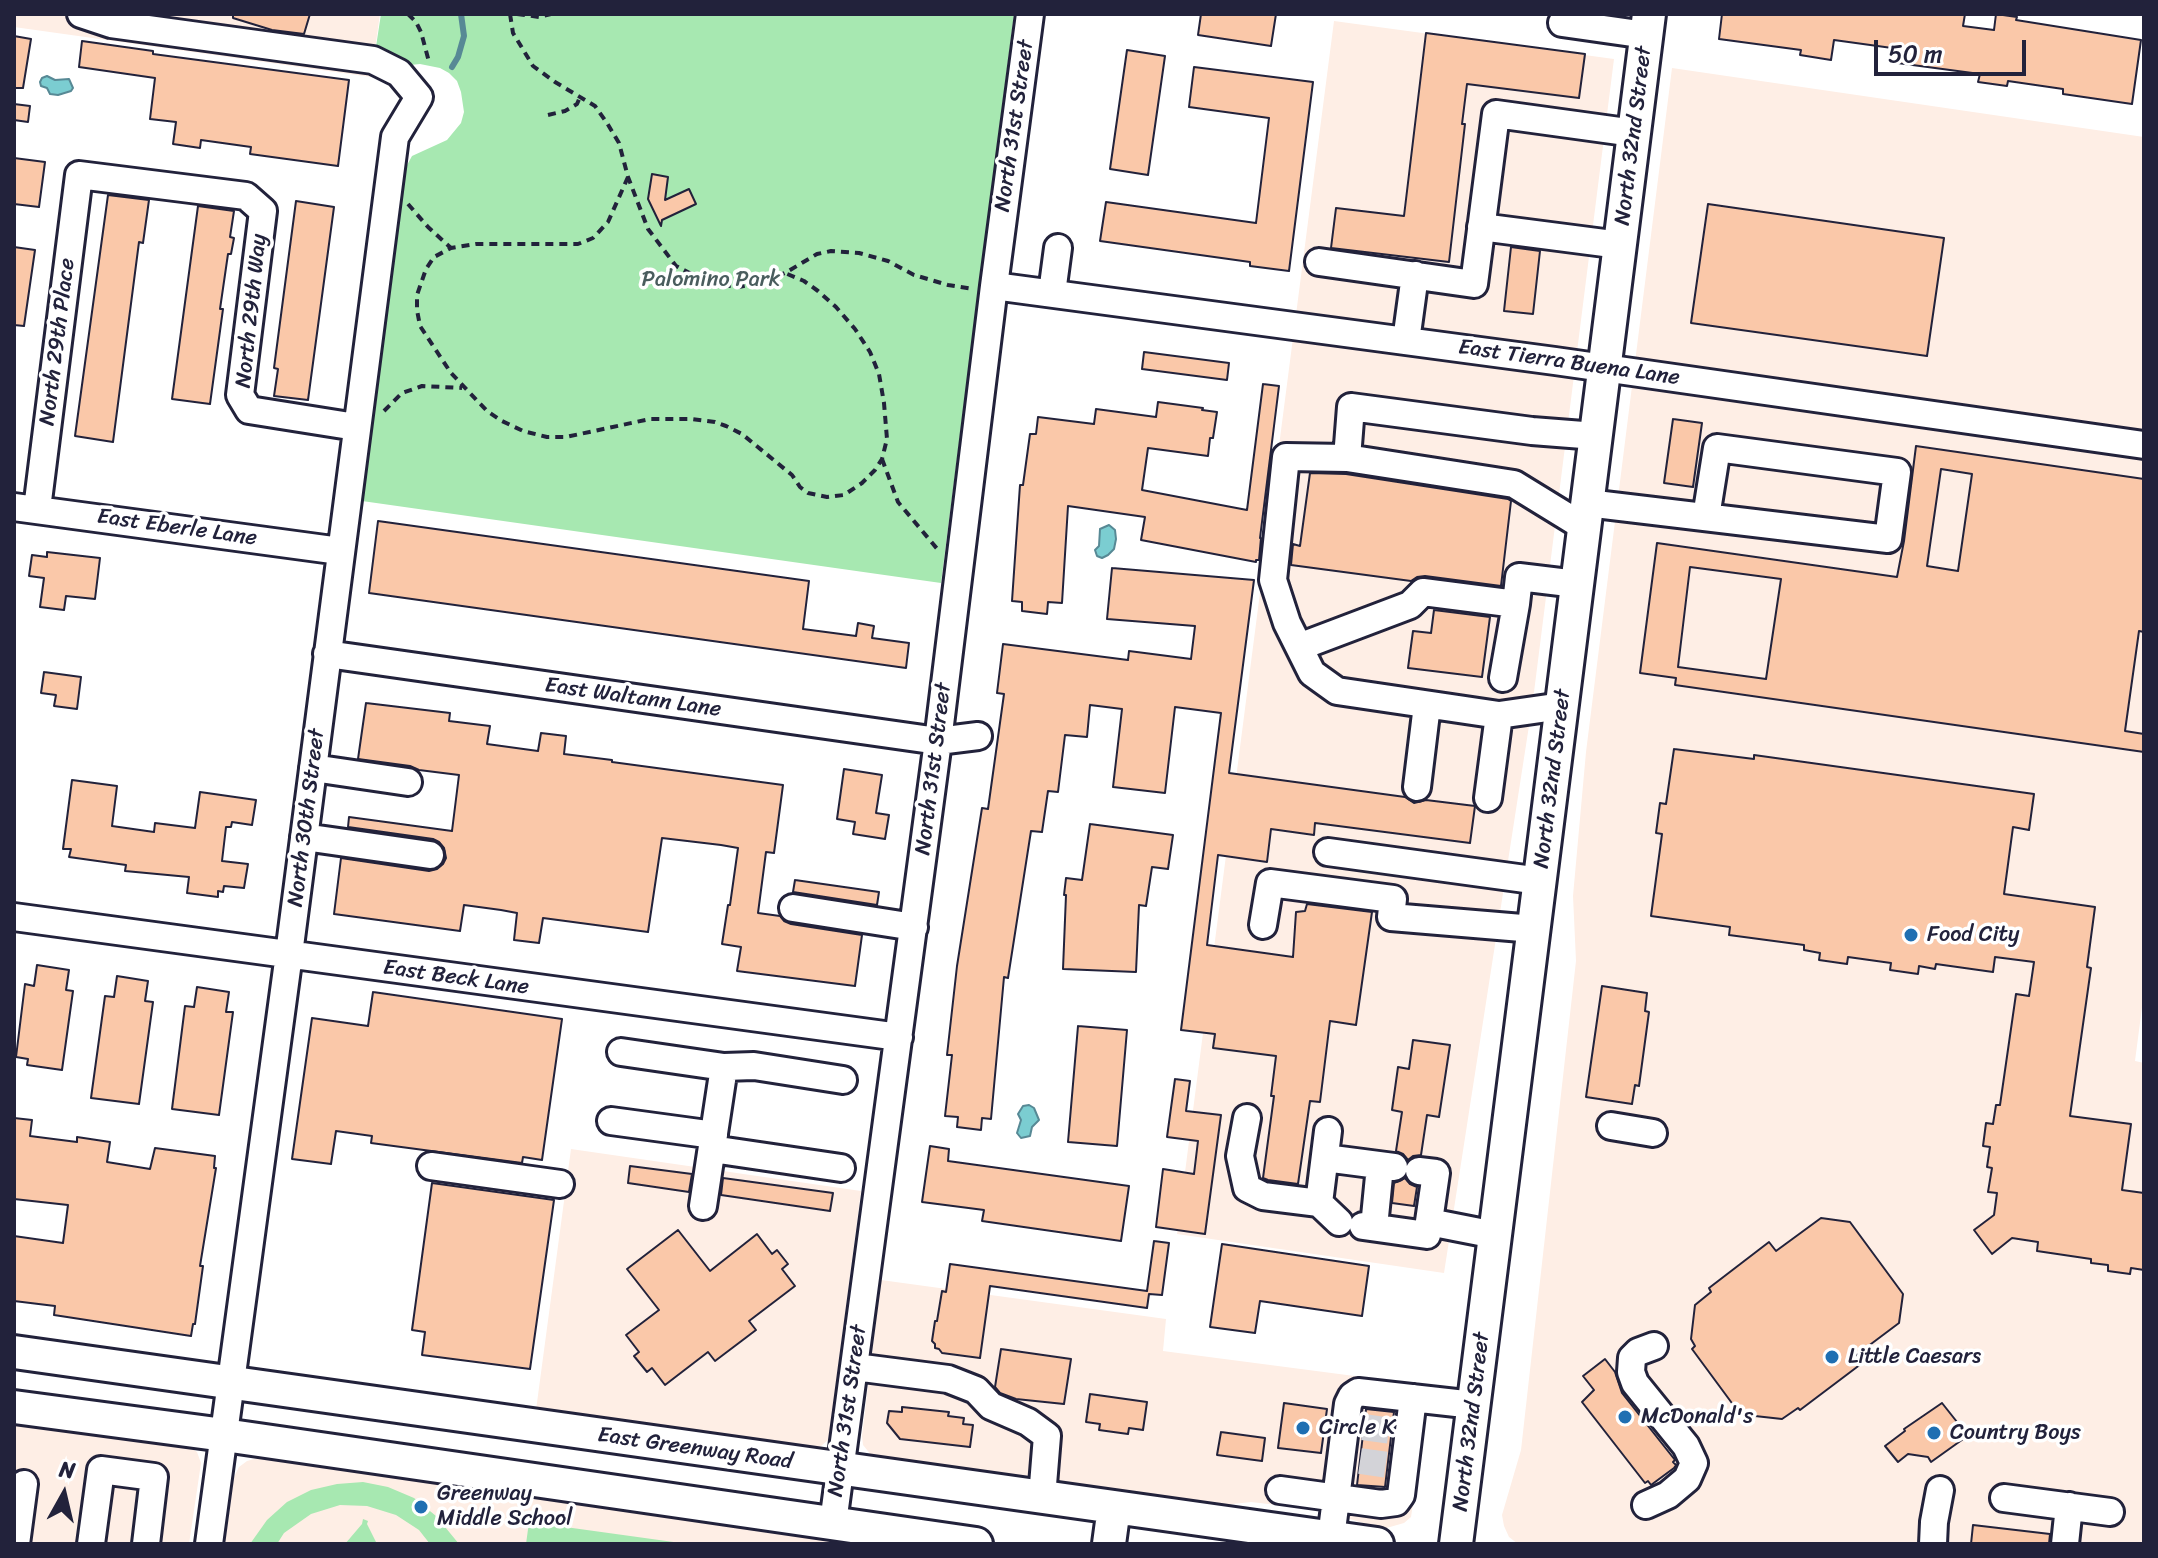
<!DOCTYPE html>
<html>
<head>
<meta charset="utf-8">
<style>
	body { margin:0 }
	#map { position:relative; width:2158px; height:1558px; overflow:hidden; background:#fff; font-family:Sriracha,sans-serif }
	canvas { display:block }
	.frame { position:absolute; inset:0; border:16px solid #22223b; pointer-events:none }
	.north { position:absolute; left:24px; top:1454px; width:80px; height:80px; -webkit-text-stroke:6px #fff; paint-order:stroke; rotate:8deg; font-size:22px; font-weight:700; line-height:32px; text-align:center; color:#22223b }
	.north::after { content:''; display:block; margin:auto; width:28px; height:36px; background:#22223b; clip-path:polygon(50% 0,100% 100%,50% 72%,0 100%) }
	.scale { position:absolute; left:1874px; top:40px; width:152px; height:36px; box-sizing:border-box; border:4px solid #22223b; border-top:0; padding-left:10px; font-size:24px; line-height:28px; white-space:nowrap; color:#22223b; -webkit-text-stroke:6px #fff; paint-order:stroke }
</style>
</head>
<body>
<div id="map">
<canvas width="2158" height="1558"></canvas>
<div class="frame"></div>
<div class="north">N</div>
<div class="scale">50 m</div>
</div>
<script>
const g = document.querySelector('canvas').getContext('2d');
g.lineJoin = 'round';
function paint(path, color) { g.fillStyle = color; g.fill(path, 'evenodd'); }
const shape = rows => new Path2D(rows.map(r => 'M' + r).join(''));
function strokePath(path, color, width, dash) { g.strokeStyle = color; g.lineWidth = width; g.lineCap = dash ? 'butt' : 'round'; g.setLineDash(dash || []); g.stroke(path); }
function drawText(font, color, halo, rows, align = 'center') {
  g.font = font + ' Sriracha,sans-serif'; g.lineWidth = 7; g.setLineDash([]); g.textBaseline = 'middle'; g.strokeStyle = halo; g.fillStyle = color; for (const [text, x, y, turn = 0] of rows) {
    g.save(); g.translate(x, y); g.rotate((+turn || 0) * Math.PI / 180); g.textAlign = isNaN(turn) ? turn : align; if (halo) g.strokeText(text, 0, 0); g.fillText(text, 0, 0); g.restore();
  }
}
const built = shape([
	[14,14,380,14,371,77,14,27],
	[1334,21,1614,59,1533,700,1444,1273,1177,1234],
	[1672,68,2144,137,2144,992,2135,1061,2144,1063,2144,1544,1518,1544,1509,1537,1504,1526,1502,1515,1521,1450,1576,961,1573,896,1586,752],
	[571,1149,861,1191,830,1429,828,1440,821,1446,811,1450,536,1410],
	[881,1280,1166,1319,1163,1351,1431,1386,1411,1517,1404,1523,1383,1529,1320,1510,1251,1502,1216,1506,872,1456,863,1445,862,1436],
	[14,1422,188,1446,197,1452,201,1463,189,1544,14,1544],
	[258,1458,833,1538,869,1544,225,1544,234,1477,239,1467,247,1461]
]);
const green = shape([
	[381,14,1014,14,941,583,362,501,406,167,412,156,447,140,461,123,464,112,461,92,457,81,449,73,440,68,420,64,410,65,400,71,375,53],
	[363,1482,388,1487,414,1498,436,1516,459,1544,430,1544,419,1530,396,1515,367,1506,340,1505,311,1514,284,1533,277,1544,250,1544,267,1520,287,1502,311,1490,337,1484],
	[363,1519,368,1521,367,1524,377,1544,345,1544,362,1524],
	[529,1522,688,1544,526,1544]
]);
const water = shape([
	[47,76,55,80,69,79,73,88,71,91,58,95,50,94,47,88,41,86,40,82,42,78,47,76],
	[1109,525,1115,530,1116,539,1114,549,1108,555,1102,558,1097,556,1095,550,1099,546,1100,529,1109,525],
	[1029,1105,1034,1108,1039,1120,1032,1127,1030,1136,1021,1138,1017,1133,1021,1120,1018,1114,1023,1106,1029,1105]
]);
const stream = shape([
	[452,67,458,57,464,36,461,14]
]);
const building = shape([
	[233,14,310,14,304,34,272,30,233,18,233,14],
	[1201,14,1276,14,1271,46,1198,35,1201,14],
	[1722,14,1965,14,1963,26,1994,30,1996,14,2017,17,2016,20,2141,40,2132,104,2063,94,2063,89,2008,81,2007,86,1978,82,1980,74,1890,62,1892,48,1834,40,1831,60,1800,55,1801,50,1719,39,1722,14],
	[1426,33,1585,54,1579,98,1467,84,1462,124,1465,124,1449,262,1331,248,1336,208,1404,216,1426,33],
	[14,36,31,39,23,88,14,88,14,36],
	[82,41,153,51,153,54,349,80,338,166,250,154,251,147,201,140,200,148,173,144,176,122,150,119,155,78,79,67,82,41],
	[1127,50,1165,56,1148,175,1110,169,1127,50],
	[1194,67,1313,82,1289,271,1250,266,1250,262,1100,241,1106,202,1256,223,1269,118,1189,107,1194,67],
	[14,104,30,106,28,122,14,120,14,104],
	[14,158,45,162,39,207,14,204,14,158],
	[652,174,668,177,665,200,689,189,696,204,662,220,661,226,648,199,652,174],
	[108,195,149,200,143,243,139,242,113,442,75,436,108,195],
	[296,201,334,207,308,400,274,396,278,369,274,368,296,201],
	[1708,204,1944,238,1927,356,1691,323,1708,204],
	[198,206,234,211,230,237,234,238,231,254,228,254,220,309,223,309,210,404,172,399,198,206],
	[14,247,35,250,24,326,14,325,14,247],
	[1511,247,1540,251,1533,314,1504,311,1511,247],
	[1144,352,1229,363,1227,380,1142,369,1144,352],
	[1263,384,1279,386,1260,538,1261,538,1259,560,1256,560,1256,562,1141,540,1145,517,1068,506,1062,603,1048,602,1047,614,1022,611,1022,602,1012,601,1020,485,1023,485,1030,434,1036,434,1038,417,1094,424,1096,409,1156,417,1158,402,1203,408,1202,410,1217,412,1213,438,1210,438,1208,456,1148,448,1142,490,1247,510,1263,384],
	[1673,419,1702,423,1693,487,1664,483,1673,419],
	[1916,446,2144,479,2144,632,2139,631,2125,731,2144,734,2144,752,1675,685,1676,678,1640,673,1657,543,1897,577,1904,541,1916,446],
	[1941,469,1972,474,1958,571,1927,566,1941,469],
	[1690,567,1781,579,1766,679,1678,667,1690,567],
	[1310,473,1346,474,1508,499,1511,501,1501,586,1425,576,1417,577,1411,581,1291,565,1293,544,1300,546,1310,473],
	[378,521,809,581,803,629,856,636,858,623,874,626,872,638,909,643,906,668,369,593,378,521],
	[47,552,100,558,95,599,66,596,64,610,40,607,44,578,29,576,32,555,47,557,47,552],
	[1112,568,1254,580,1229,773,1405,797,1414,803,1426,800,1475,806,1470,843,1315,823,1314,835,1271,829,1267,862,1218,855,1207,945,1293,957,1296,912,1305,911,1307,904,1372,912,1356,1025,1330,1021,1320,1102,1310,1101,1298,1184,1268,1180,1263,1178,1274,1096,1271,1096,1276,1056,1213,1048,1215,1034,1181,1030,1221,713,1175,707,1165,793,1113,787,1122,709,1090,705,1087,737,1065,735,1058,792,1048,791,1042,832,1031,831,1008,978,1004,977,991,1119,982,1118,981,1130,957,1127,958,1117,945,1116,952,1055,947,1055,957,966,982,808,988,809,1004,694,997,693,1003,644,1128,660,1129,651,1191,659,1195,626,1107,619,1112,568],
	[1434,610,1490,617,1482,677,1408,668,1413,631,1431,633,1434,610],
	[44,672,81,677,77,709,54,706,56,695,41,693,44,672],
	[366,703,450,713,449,721,490,726,487,744,538,751,541,733,566,736,564,754,612,760,612,762,783,785,774,853,766,852,758,913,780,916,784,921,791,924,862,935,855,986,737,971,741,947,722,944,728,905,730,905,738,848,721,845,662,838,648,932,543,918,539,943,514,940,517,913,501,910,464,905,460,931,334,914,341,858,429,871,437,869,443,864,446,858,444,848,439,842,433,839,348,827,349,817,452,831,459,775,419,770,410,766,358,759,366,703],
	[1674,749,1754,759,1754,755,2034,794,2029,830,2013,827,2004,894,2095,907,2087,967,2091,968,2070,1116,2131,1124,2122,1190,2144,1193,2144,1270,2131,1268,2130,1274,2108,1271,2108,1265,2091,1263,2091,1259,2037,1251,2038,1242,2012,1238,1992,1254,1974,1230,1994,1215,1997,1193,1988,1192,1992,1168,1987,1167,1990,1147,1983,1146,1986,1123,1993,1124,1996,1105,2000,1105,2016,994,2029,996,2034,962,1995,957,1993,972,1936,964,1935,969,1919,966,1918,974,1890,970,1891,963,1848,957,1847,964,1819,960,1820,953,1804,950,1804,945,1729,935,1730,927,1651,916,1662,834,1656,833,1660,803,1666,804,1674,749],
	[844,769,882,775,876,813,889,815,885,839,853,834,855,822,837,819,844,769],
	[72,780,117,786,112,826,154,832,155,823,195,828,200,792,256,800,252,825,232,822,231,827,226,827,222,861,248,864,244,888,224,886,223,892,218,891,218,897,187,893,189,877,125,871,126,865,69,857,71,849,63,849,72,780],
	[1090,824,1173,835,1168,869,1152,867,1146,906,1139,905,1136,972,1063,969,1066,895,1064,895,1066,878,1082,880,1090,824],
	[795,880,879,892,877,905,793,892,795,880],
	[37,965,69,970,66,990,73,991,62,1070,27,1065,28,1059,16,1057,25,984,34,986,37,965],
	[117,976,148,981,145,1001,153,1002,139,1104,91,1098,105,996,114,997,117,976],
	[1602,986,1647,993,1645,1011,1649,1012,1639,1086,1635,1085,1632,1104,1586,1097,1602,986],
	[197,987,229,992,226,1012,233,1012,219,1115,172,1109,185,1006,194,1007,197,987],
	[373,992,562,1019,542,1160,523,1157,522,1163,371,1143,372,1136,336,1131,331,1164,292,1159,312,1018,368,1026,373,992],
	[1078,1026,1127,1030,1117,1146,1068,1142,1078,1026],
	[1413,1040,1450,1045,1439,1117,1427,1115,1421,1155,1413,1156,1408,1160,1403,1154,1396,1151,1402,1112,1392,1110,1398,1067,1409,1069,1413,1040],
	[1175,1079,1190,1081,1186,1111,1221,1115,1205,1234,1156,1227,1163,1169,1194,1174,1198,1141,1167,1137,1175,1079],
	[14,1118,32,1120,30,1136,77,1142,77,1137,110,1142,107,1162,150,1169,155,1148,215,1156,214,1168,216,1168,200,1266,203,1266,195,1324,193,1324,191,1336,54,1315,55,1306,14,1301,14,1236,63,1243,68,1205,14,1199,14,1118],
	[930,1146,949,1149,948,1161,1129,1186,1121,1241,982,1221,984,1210,922,1202,930,1146],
	[630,1166,692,1174,689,1192,628,1183,630,1166],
	[723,1178,833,1193,830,1211,721,1195,723,1178],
	[1405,1178,1410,1184,1417,1187,1414,1206,1392,1203,1394,1183,1405,1178],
	[432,1183,554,1200,530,1369,422,1355,425,1332,412,1330,432,1183],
	[1821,1218,1850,1222,1903,1294,1899,1323,1855,1356,1861,1364,1800,1410,1798,1408,1782,1419,1746,1415,1742,1408,1737,1410,1692,1349,1695,1346,1691,1339,1695,1305,1711,1292,1709,1288,1769,1242,1776,1251,1821,1218],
	[678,1230,710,1271,757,1234,772,1254,777,1250,788,1264,782,1269,795,1286,749,1321,756,1330,715,1361,708,1352,665,1385,652,1368,647,1372,634,1356,639,1352,626,1335,659,1310,627,1269,678,1230],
	[1154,1241,1169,1243,1162,1295,1149,1294,1147,1308,990,1286,980,1358,942,1353,939,1349,935,1348,935,1344,932,1341,935,1321,937,1321,942,1291,946,1292,950,1264,1147,1291,1154,1241],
	[1222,1244,1369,1266,1362,1316,1260,1301,1255,1333,1210,1327,1222,1244],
	[1001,1349,1071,1359,1064,1404,1016,1399,1000,1393,995,1387,1001,1349],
	[1605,1359,1615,1372,1622,1393,1675,1460,1673,1462,1676,1465,1674,1468,1651,1485,1648,1481,1645,1483,1582,1402,1594,1390,1583,1376,1605,1359],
	[1090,1394,1147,1402,1143,1430,1129,1428,1128,1434,1099,1430,1100,1424,1086,1422,1090,1394],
	[1284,1403,1327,1409,1321,1453,1278,1448,1284,1403],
	[1942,1403,1961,1427,1959,1428,1966,1437,1931,1462,1928,1457,1908,1454,1898,1462,1885,1446,1905,1431,1904,1429,1942,1403],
	[902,1407,949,1412,948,1416,964,1418,963,1424,973,1425,970,1447,900,1439,887,1423,889,1411,902,1412,902,1407],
	[1366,1409,1394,1412,1385,1487,1357,1485,1366,1409],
	[1221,1432,1265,1438,1262,1461,1217,1455,1221,1432],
	[1973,1525,2050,1534,2049,1544,1971,1544,1973,1525]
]);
const minorTunnel = shape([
	[1363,1427,1392,1431],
	[1360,1461,1388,1465]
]);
const path = shape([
	[408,14,416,22,421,32,429,62],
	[510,14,513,33,533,66,555,82,595,106,607,123,619,143,628,177,648,229,676,266,697,277,721,285,739,287,763,282,785,273,817,254,831,251,859,253,888,261,914,275,948,285,973,289],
	[517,14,539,17,551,14],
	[548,115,565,111,577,104,580,97],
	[628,177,608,222,593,238,578,244,476,244,451,248,434,257,426,269,417,295,417,310,420,326,451,373,487,411,502,421,523,431,547,437,566,437,650,419,691,419,715,422,726,426,742,434,792,475,800,487,808,493,827,497,844,495,862,483,875,470,882,459,887,439,884,403,879,374,870,352,855,329,836,307,818,291,804,281,785,273],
	[408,204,428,227,451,248],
	[384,411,402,393,422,386,462,388],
	[882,459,898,502,939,551]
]);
const minor = shape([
	[81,14,111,24,373,60,399,73,419,97,395,137,289,954,209,1544],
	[1562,23,1646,35],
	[1481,227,1620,245],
	[1319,262,1474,284,1496,114,1634,133],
	[994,286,1555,361,2144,445],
	[1052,293,1058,248],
	[1406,341,1415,275],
	[1347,458,1286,457,1273,580,1287,623,1312,673,1337,691,1499,715],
	[1587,503,1888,539,1897,472,1717,448,1706,517],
	[14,507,340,551],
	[37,509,79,175,246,196,263,211,240,395,249,410,356,427],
	[1584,527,1514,484,1347,458,1351,407,1532,431,1596,436],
	[1299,647,1410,605,1423,592,1516,604,1519,577,1577,584],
	[327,654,938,741,978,736],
	[1503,678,1516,604],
	[313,768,408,782],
	[1417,787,1427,705],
	[1488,798,1499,715,1562,706],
	[304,837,430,855],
	[1328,852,1540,881],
	[793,908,914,927],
	[14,917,899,1037],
	[1263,925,1270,883,1393,899,1391,917,1534,929],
	[621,1052,724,1067,703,1206],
	[724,1067,754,1066,843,1080],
	[1247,1118,1240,1156,1247,1188,1263,1196,1319,1203],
	[611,1121,714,1135],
	[1611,1126,1653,1133],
	[1328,1131,1319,1203,1339,1222],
	[712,1149,841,1168],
	[1325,1158,1394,1167],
	[431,1166,560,1184],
	[1429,1222,1495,1235],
	[1363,1226,1427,1235,1436,1173,1419,1171],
	[1374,1227,1380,1166],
	[855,1367,948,1379,976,1390,991,1406,1028,1422,1047,1436,1042,1497],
	[1280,1490,1381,1504,1396,1502,1401,1495,1413,1398],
	[2004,1498,2110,1512],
	[1646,1505,1668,1495,1687,1479,1694,1463,1686,1446,1635,1383,1631,1372,1632,1358,1638,1352,1654,1346],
	[833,1523,938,741,994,286,1030,14],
	[1331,1538,1348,1404,1352,1396,1358,1392,1474,1405],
	[16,1544,24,1484],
	[91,1544,101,1470,154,1477,146,1544],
	[1933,1544,1934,1522,1940,1490],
	[2065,1544,2069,1506]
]);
const major = shape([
	[14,1352,1377,1544],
	[14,1407,224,1435,976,1544],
	[1109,1544,1114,1507],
	[1456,1544,1649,14]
]);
const markers = [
	[1911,935,8,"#1f6fb2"],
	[1832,1357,8,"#1f6fb2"],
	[1625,1417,8,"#1f6fb2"],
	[1303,1428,8,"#1f6fb2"],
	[1934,1433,8,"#1f6fb2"],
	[421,1507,8,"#1f6fb2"]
];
const streetNames = [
	["North 31st Street",1015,126,-82],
	["North 32nd Street",1634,136,-83],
	["North 29th Way",252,311,-84],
	["North 29th Place",58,342,-83],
	["East Tierra Buena Lane",1569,363,8],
	["East Eberle Lane",177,528,8],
	["East Waltann Lane",633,698,8],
	["North 31st Street",934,769,-83],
	["North 32nd Street",1553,779,-83],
	["North 30th Street",307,818,-83],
	["East Beck Lane",456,978,8],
	["North 31st Street",848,1411,-82],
	["North 32nd Street",1472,1422,-83],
	["East Greenway Road",695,1449,8]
];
const parkNames = [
	["Palomino Park",711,280]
];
const poiNames = [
	["Food City",1927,935],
	["Little Caesars",1848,1357],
	["McDonald's",1641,1417],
	["Circle K",1319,1428],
	["Country Boys",1950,1433],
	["Greenway",437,1494],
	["Middle School",437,1519]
];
paint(built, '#feeee5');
paint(green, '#a7e8b1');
paint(water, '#7bcdd1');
strokePath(water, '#578995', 2);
strokePath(stream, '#578995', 6);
paint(building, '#fac8a9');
strokePath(building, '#22223b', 2);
strokePath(minorTunnel, '#d3d3d8', 26, [26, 13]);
strokePath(minor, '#22223b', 32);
strokePath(major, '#22223b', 38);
strokePath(path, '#22223b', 4, [8, 6]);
strokePath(minor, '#fff', 26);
strokePath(major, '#fff', 32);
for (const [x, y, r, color] of markers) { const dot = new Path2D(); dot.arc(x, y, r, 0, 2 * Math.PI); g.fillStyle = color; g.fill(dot); strokePath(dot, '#fff', 3); }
drawText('22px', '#22223b', '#fff', streetNames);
drawText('22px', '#4a5d5e', '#fff', parkNames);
drawText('22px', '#22223b', '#fff', poiNames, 'left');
</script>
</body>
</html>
